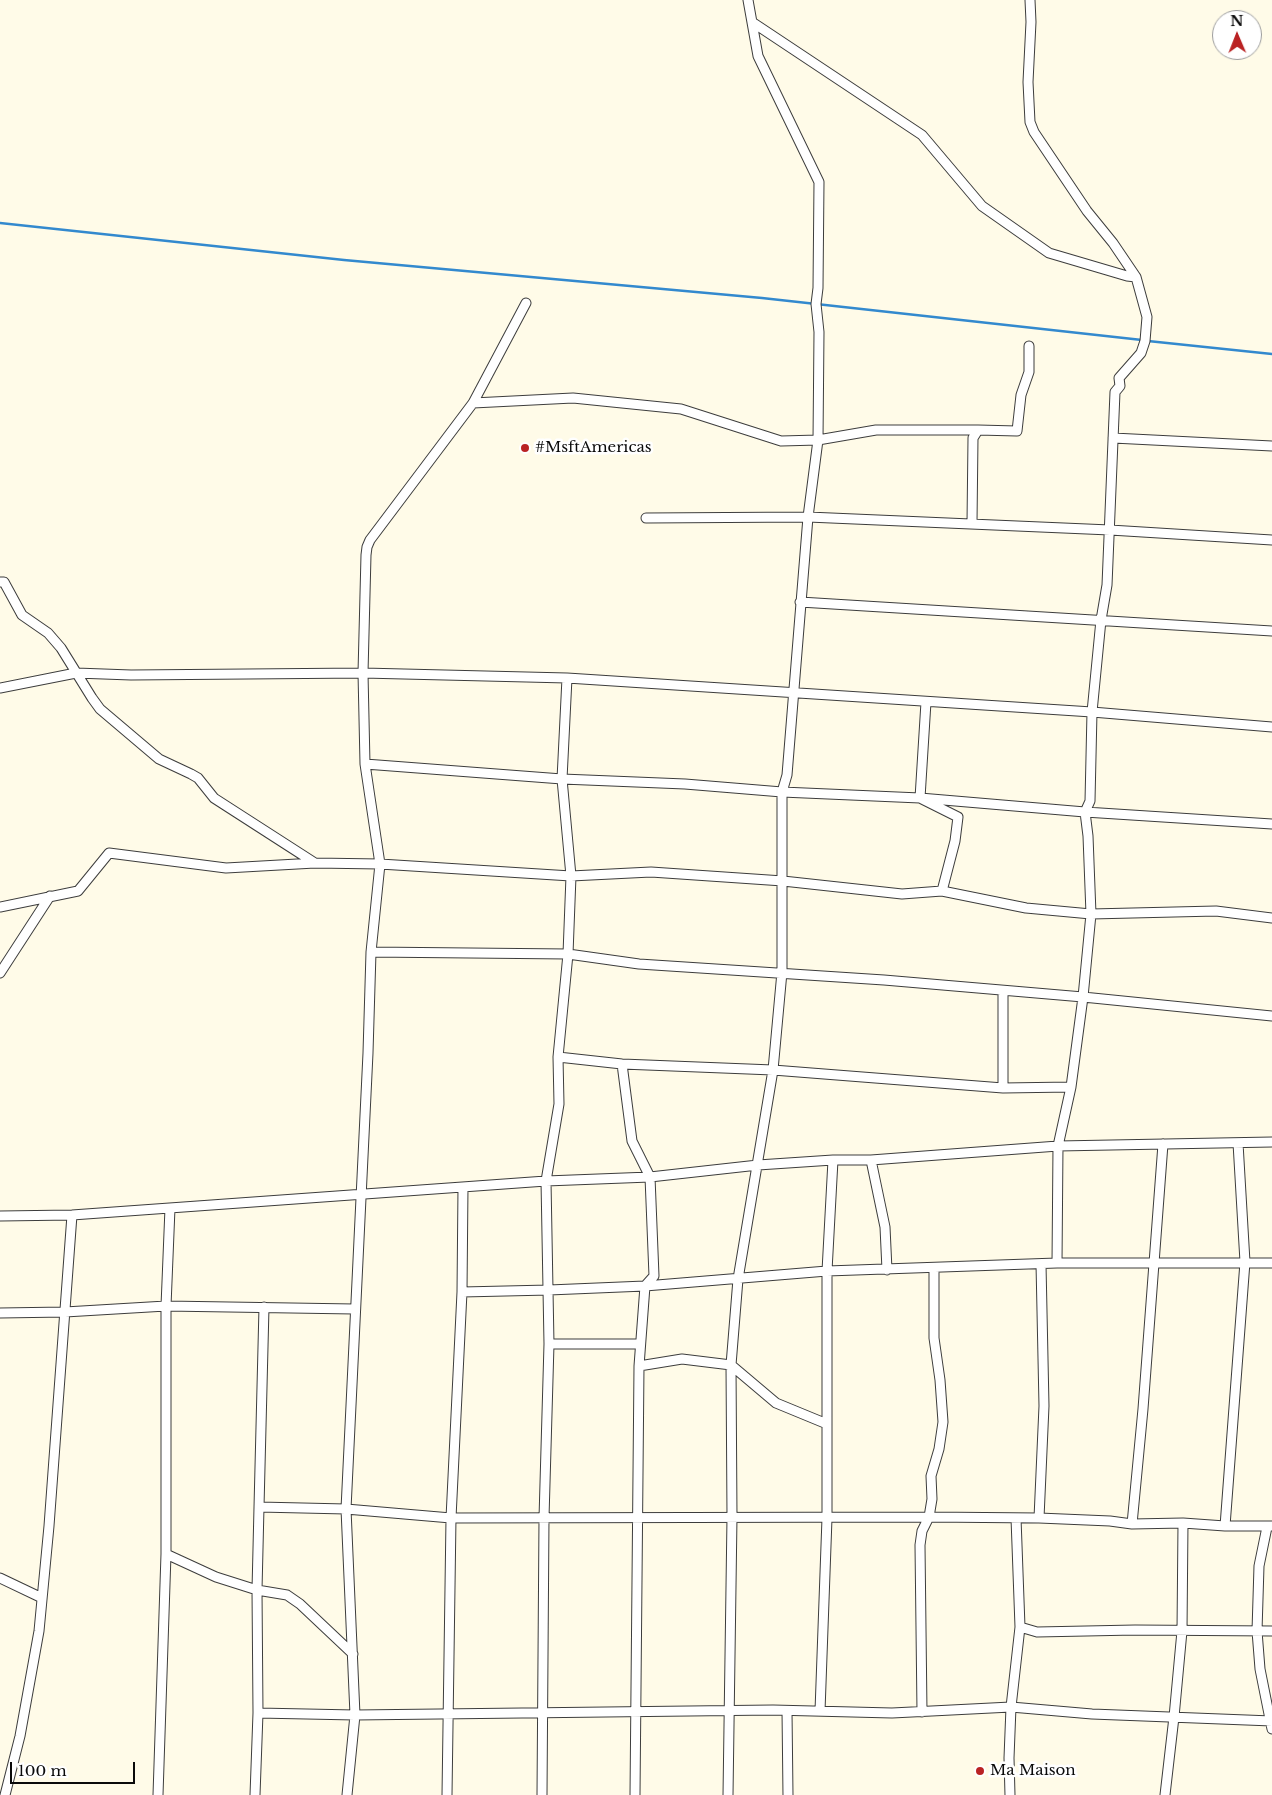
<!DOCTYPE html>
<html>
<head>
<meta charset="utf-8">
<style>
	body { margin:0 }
	#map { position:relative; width:1272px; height:1795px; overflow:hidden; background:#fffbe8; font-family:"Libre Baskerville",serif }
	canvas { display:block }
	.north { position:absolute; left:1212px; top:10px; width:50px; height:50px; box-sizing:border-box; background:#fff; border:1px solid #9d9d9d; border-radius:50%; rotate:359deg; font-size:14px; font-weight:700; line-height:20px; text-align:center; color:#0a0a0a }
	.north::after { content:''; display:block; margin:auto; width:18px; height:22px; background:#ba2223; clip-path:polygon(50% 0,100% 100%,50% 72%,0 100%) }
	.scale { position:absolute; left:10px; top:1762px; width:125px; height:22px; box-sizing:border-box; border:2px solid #0a0a0a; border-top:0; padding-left:6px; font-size:15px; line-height:18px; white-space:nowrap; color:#0a0a0a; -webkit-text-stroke:4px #fff; paint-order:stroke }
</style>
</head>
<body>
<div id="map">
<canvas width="1272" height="1795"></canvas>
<div class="north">N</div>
<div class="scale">100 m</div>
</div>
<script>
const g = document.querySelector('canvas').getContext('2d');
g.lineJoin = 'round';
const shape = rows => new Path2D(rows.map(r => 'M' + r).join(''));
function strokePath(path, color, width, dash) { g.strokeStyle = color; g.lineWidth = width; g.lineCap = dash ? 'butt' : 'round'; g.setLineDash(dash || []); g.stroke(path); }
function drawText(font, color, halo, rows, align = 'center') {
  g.font = font + ' "Libre Baskerville",serif'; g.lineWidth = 5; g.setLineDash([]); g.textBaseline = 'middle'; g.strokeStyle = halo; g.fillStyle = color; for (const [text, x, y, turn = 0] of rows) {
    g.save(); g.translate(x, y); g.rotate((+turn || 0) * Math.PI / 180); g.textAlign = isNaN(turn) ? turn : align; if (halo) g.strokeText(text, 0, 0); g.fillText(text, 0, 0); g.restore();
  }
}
const stream = shape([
	[0,223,344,260,762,298,1142,340],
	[1148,341,1272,354]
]);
const minor = shape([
	[1030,0,1031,22,1028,82,1030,122,1034,132,1087,211,1113,243,1136,277,1147,317,1145,341,1141,353,1119,378,1120,386,1115,392,1107,585,1101,620,1092,712,1090,801,1085,812,1088,836,1091,914,1083,997,1071,1087,1058,1146,1057,1263],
	[752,22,922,135,982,206,1049,253,1127,276,1136,277],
	[473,403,573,398,681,409,781,441,818,440,876,430,978,430],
	[1113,438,1272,446],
	[646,518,808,517,1110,530,1272,540],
	[972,523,973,438,978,430,1017,431,1021,395,1029,372,1029,346],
	[0,582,4,582,22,615,48,633,61,648,92,698,100,709,159,759,191,774,198,778,214,798,315,863],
	[800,602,1272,631],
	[0,688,76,673,131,675,363,673,567,678,1092,712,1272,727],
	[926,702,920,798,958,817,955,841,942,891],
	[365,764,562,779,685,784,782,792,920,798,1085,812,1272,824],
	[0,907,78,891,109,853,226,868,315,863,380,864,571,876,651,872,783,881,902,894,942,891,1026,908,1091,914,1216,911,1272,918],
	[371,952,568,954,639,964,884,980,1083,997,1272,1016],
	[0,973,50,896],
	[1003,991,1003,1088],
	[558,1057,622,1064,773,1070,1003,1088,1071,1087],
	[622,1064,632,1141,650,1177,654,1276,645,1286,639,1366,635,1795],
	[871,1160,885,1227,887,1270],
	[0,1216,72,1215,546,1181,650,1177,758,1165,833,1160,871,1160,1058,1146,1272,1142],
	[462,1292,549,1290,645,1286,827,1271,1057,1263,1272,1263],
	[0,1313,65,1312,166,1306,354,1309],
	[549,1344,640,1344],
	[639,1366,682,1359,731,1365,776,1403,827,1424],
	[259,1507,264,1307],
	[1039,1518,1044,1406,1041,1264],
	[1132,1524,1143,1409,1163,1144],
	[1225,1526,1245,1262,1238,1143],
	[1267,1527,1259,1566,1257,1631,1260,1669,1272,1729],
	[166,1554,216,1577,257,1590,287,1595,300,1604,353,1654],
	[0,1578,42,1598],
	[1020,1627,1037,1632,1135,1630,1272,1631],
	[787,1711,788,1795],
	[820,1711,827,1518,827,1271,833,1160],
	[922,1712,920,1545,922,1531,929,1517,932,1499,931,1476,939,1449,943,1422,940,1380,934,1338,934,1268],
	[258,1713,257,1590,259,1507,346,1509,451,1518,929,1517,1039,1518,1110,1521,1132,1524,1183,1523,1225,1526,1272,1526],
	[5,1795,20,1736,39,1631,49,1526,72,1215],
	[158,1795,166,1554,166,1306,170,1208],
	[255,1795,258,1713,355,1715,773,1710,892,1713,1011,1707,1092,1714,1272,1721],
	[347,1795,355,1715,346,1509,368,1053,371,952,380,864,365,764,363,673,366,555,367,547,370,540,473,403,526,303],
	[447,1795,451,1518,462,1292,463,1187],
	[542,1795,544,1518,549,1344,546,1181,559,1104,558,1057,568,954,571,876,562,779,567,678],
	[728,1795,732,1517,731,1365,738,1279,773,1070,782,972,782,792,787,775,808,517,818,440,819,332,816,304,818,288,819,182,758,56,748,0],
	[1010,1795,1009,1758,1011,1707,1020,1627,1016,1518],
	[1165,1795,1174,1717,1182,1631,1183,1523]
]);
const markers = [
	[525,448,5,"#ba2223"],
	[980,1771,5,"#ba2223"]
];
const poiNames = [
	["#MsftAmericas",535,448],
	["Ma Maison",990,1771]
];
strokePath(stream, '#3389ce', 2.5);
strokePath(minor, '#3d3d3d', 11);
strokePath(minor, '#fff', 9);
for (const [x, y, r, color] of markers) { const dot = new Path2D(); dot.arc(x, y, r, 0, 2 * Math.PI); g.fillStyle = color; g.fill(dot); strokePath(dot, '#fff', 2); }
drawText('15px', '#0a0a0a', '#fff', poiNames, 'left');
</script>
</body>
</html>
